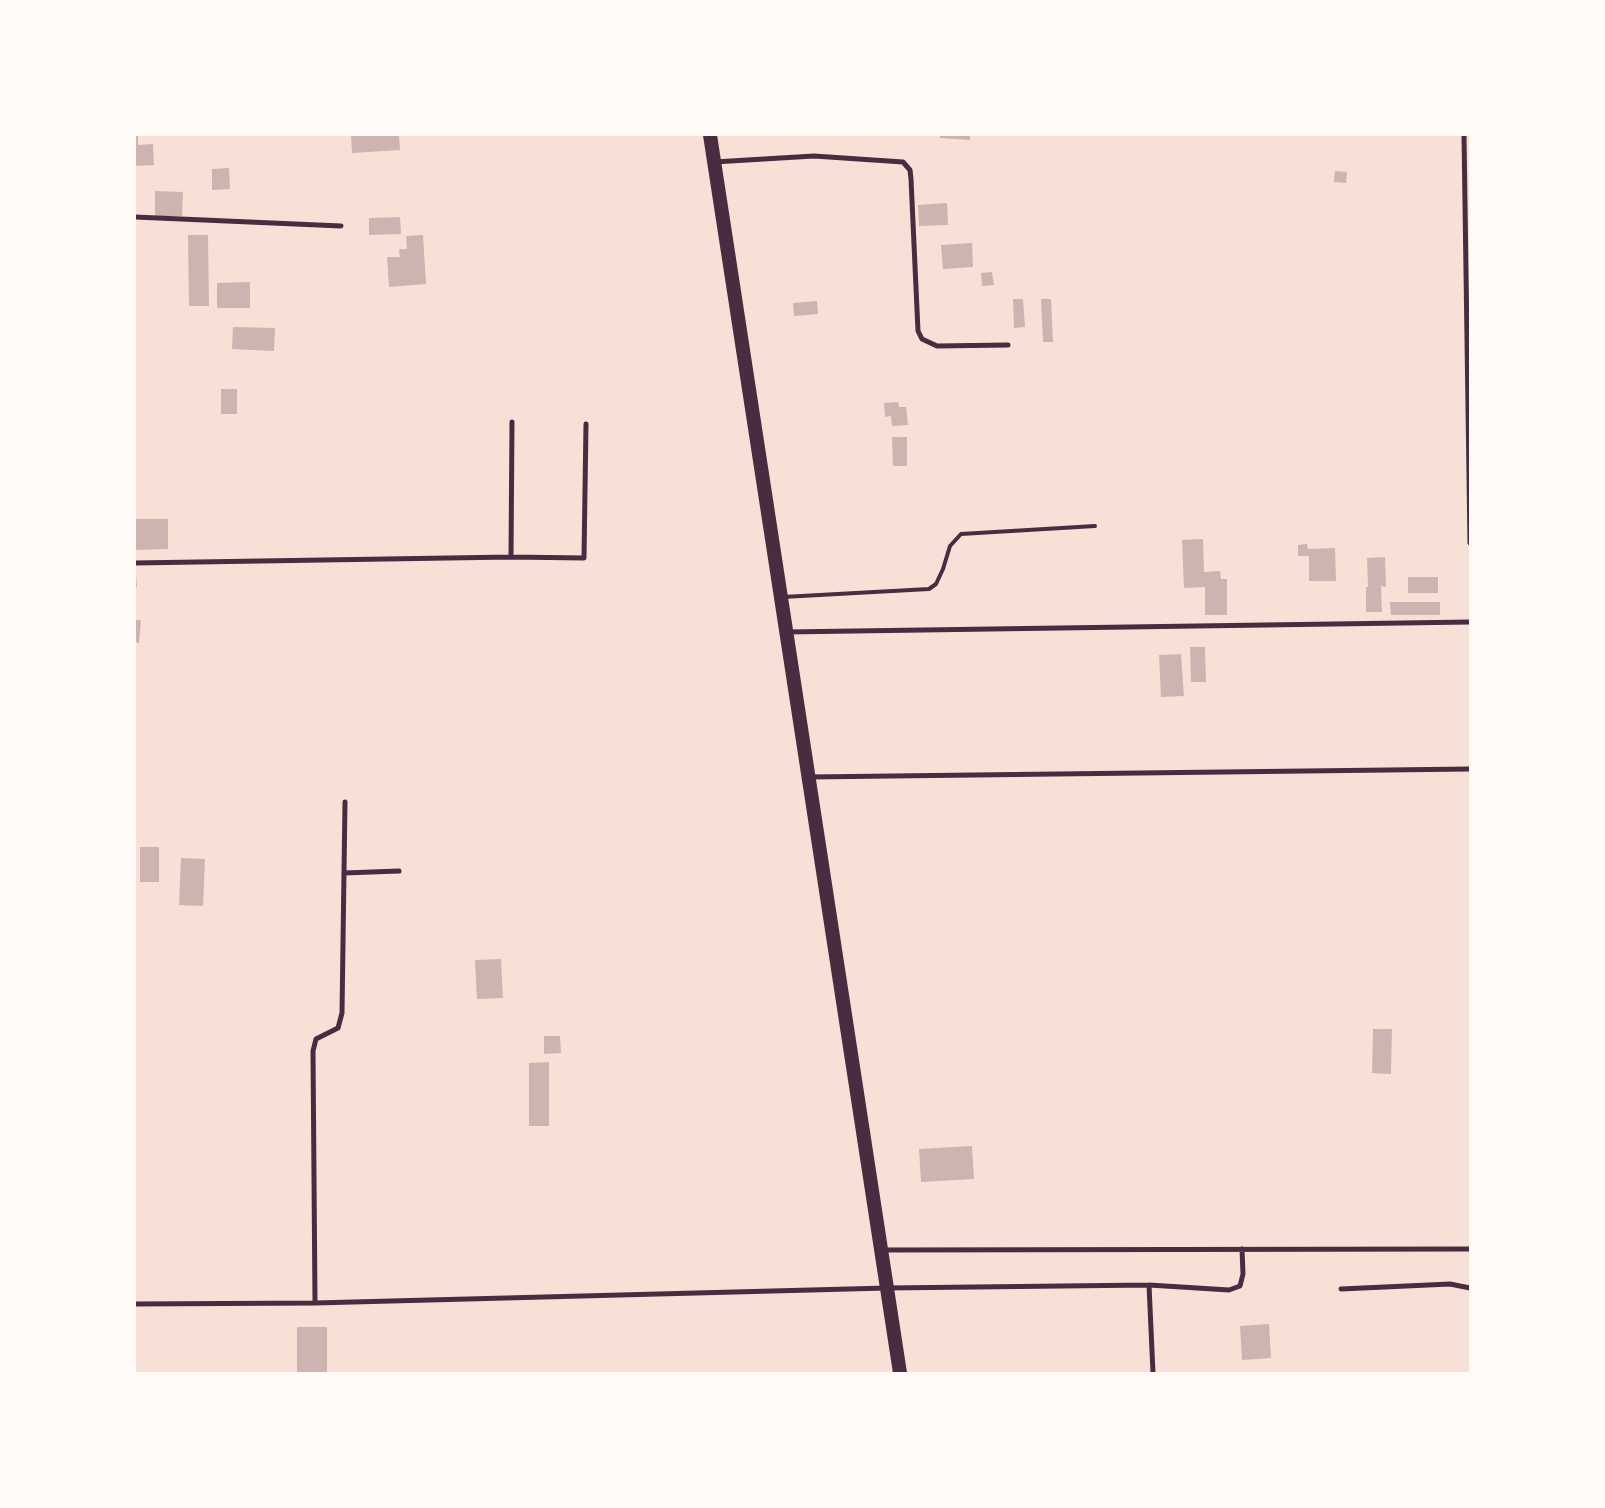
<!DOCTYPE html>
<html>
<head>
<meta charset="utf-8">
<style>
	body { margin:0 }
	#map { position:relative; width:1605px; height:1508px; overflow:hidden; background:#f7e1d7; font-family:"IBM Plex Sans",sans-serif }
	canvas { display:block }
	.frame { position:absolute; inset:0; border:136px solid #fffaf5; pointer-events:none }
</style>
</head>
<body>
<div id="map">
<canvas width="1605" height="1508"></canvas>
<div class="frame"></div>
</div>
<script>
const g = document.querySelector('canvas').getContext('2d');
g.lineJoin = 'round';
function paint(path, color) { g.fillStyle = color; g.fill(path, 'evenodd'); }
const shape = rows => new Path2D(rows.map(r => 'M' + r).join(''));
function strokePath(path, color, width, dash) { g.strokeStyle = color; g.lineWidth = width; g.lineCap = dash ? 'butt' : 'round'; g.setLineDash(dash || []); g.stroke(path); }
const building = shape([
	[135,135,138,135,138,145,153,144,154,165,135,166],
	[351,135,399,135,400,150,352,153],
	[940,135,970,135,970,140,940,138],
	[229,168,230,189,212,190,212,169],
	[1335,171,1347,172,1346,183,1334,182],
	[155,191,183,192,182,216,155,216],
	[947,203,948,225,919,226,918,205],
	[400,217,401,234,369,235,369,218],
	[188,235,208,235,209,306,189,306],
	[423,235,426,284,389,287,387,257,400,257,399,249,407,249,406,236],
	[972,243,973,267,943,269,941,245],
	[992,272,994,285,982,286,981,273],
	[250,282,250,308,217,308,217,283],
	[1013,299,1023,299,1025,327,1014,328],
	[1041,299,1051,299,1053,342,1043,342],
	[817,301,818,314,794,316,793,303],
	[233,327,275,328,274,351,232,349],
	[221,389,237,389,237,414,221,414],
	[898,402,899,407,906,407,908,425,892,426,891,416,885,417,884,403],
	[892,437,907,437,907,466,893,466],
	[135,519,168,519,168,549,135,550],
	[1203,539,1204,572,1220,571,1221,579,1227,579,1227,615,1205,615,1205,587,1184,588,1182,540],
	[1307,544,1308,549,1335,548,1336,581,1309,581,1309,556,1298,556,1298,545],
	[1385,557,1386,587,1381,586,1382,612,1366,612,1366,587,1368,587,1367,558],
	[135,574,136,574,137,587,135,587],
	[1408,577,1438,577,1438,593,1408,593],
	[1390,602,1440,602,1440,615,1391,615],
	[135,620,141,620,139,643,135,642],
	[1190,647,1205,647,1206,682,1191,682],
	[1181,654,1184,696,1161,697,1159,655],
	[140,847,159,847,159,882,140,882],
	[181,858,205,859,203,906,179,905],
	[501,959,503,998,477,999,475,960],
	[1373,1029,1392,1029,1391,1074,1372,1073],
	[544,1036,560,1036,561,1053,544,1054],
	[549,1062,549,1126,529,1126,529,1063],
	[972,1146,974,1179,921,1182,919,1149],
	[1269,1324,1271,1358,1242,1360,1240,1326],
	[297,1327,327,1327,327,1373,297,1373]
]);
const service = shape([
	[783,597,929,589,936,584,943,569,950,546,961,534,1095,526]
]);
const minor = shape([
	[1464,135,1470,543],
	[714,162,814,156,903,162,910,170,911,179,918,331,922,339,937,346,1008,345],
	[135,217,341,226],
	[511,557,584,558,586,424],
	[135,563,511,557,512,422],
	[786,632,1470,622],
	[809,777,1470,769],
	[344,873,399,871],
	[881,1250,1470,1249],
	[1149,1285,1153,1373],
	[1341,1289,1450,1284,1470,1288],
	[315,1303,313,1051,316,1039,338,1028,342,1013,345,802],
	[135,1304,315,1303,887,1288,1149,1285,1229,1290,1240,1286,1243,1274,1242,1249]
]);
const trunk = shape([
	[710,135,900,1373]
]);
paint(building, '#ccb4b1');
strokePath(service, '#4a2c40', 4);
strokePath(minor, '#4a2c40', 5);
strokePath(trunk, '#4a2c40', 14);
</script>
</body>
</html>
